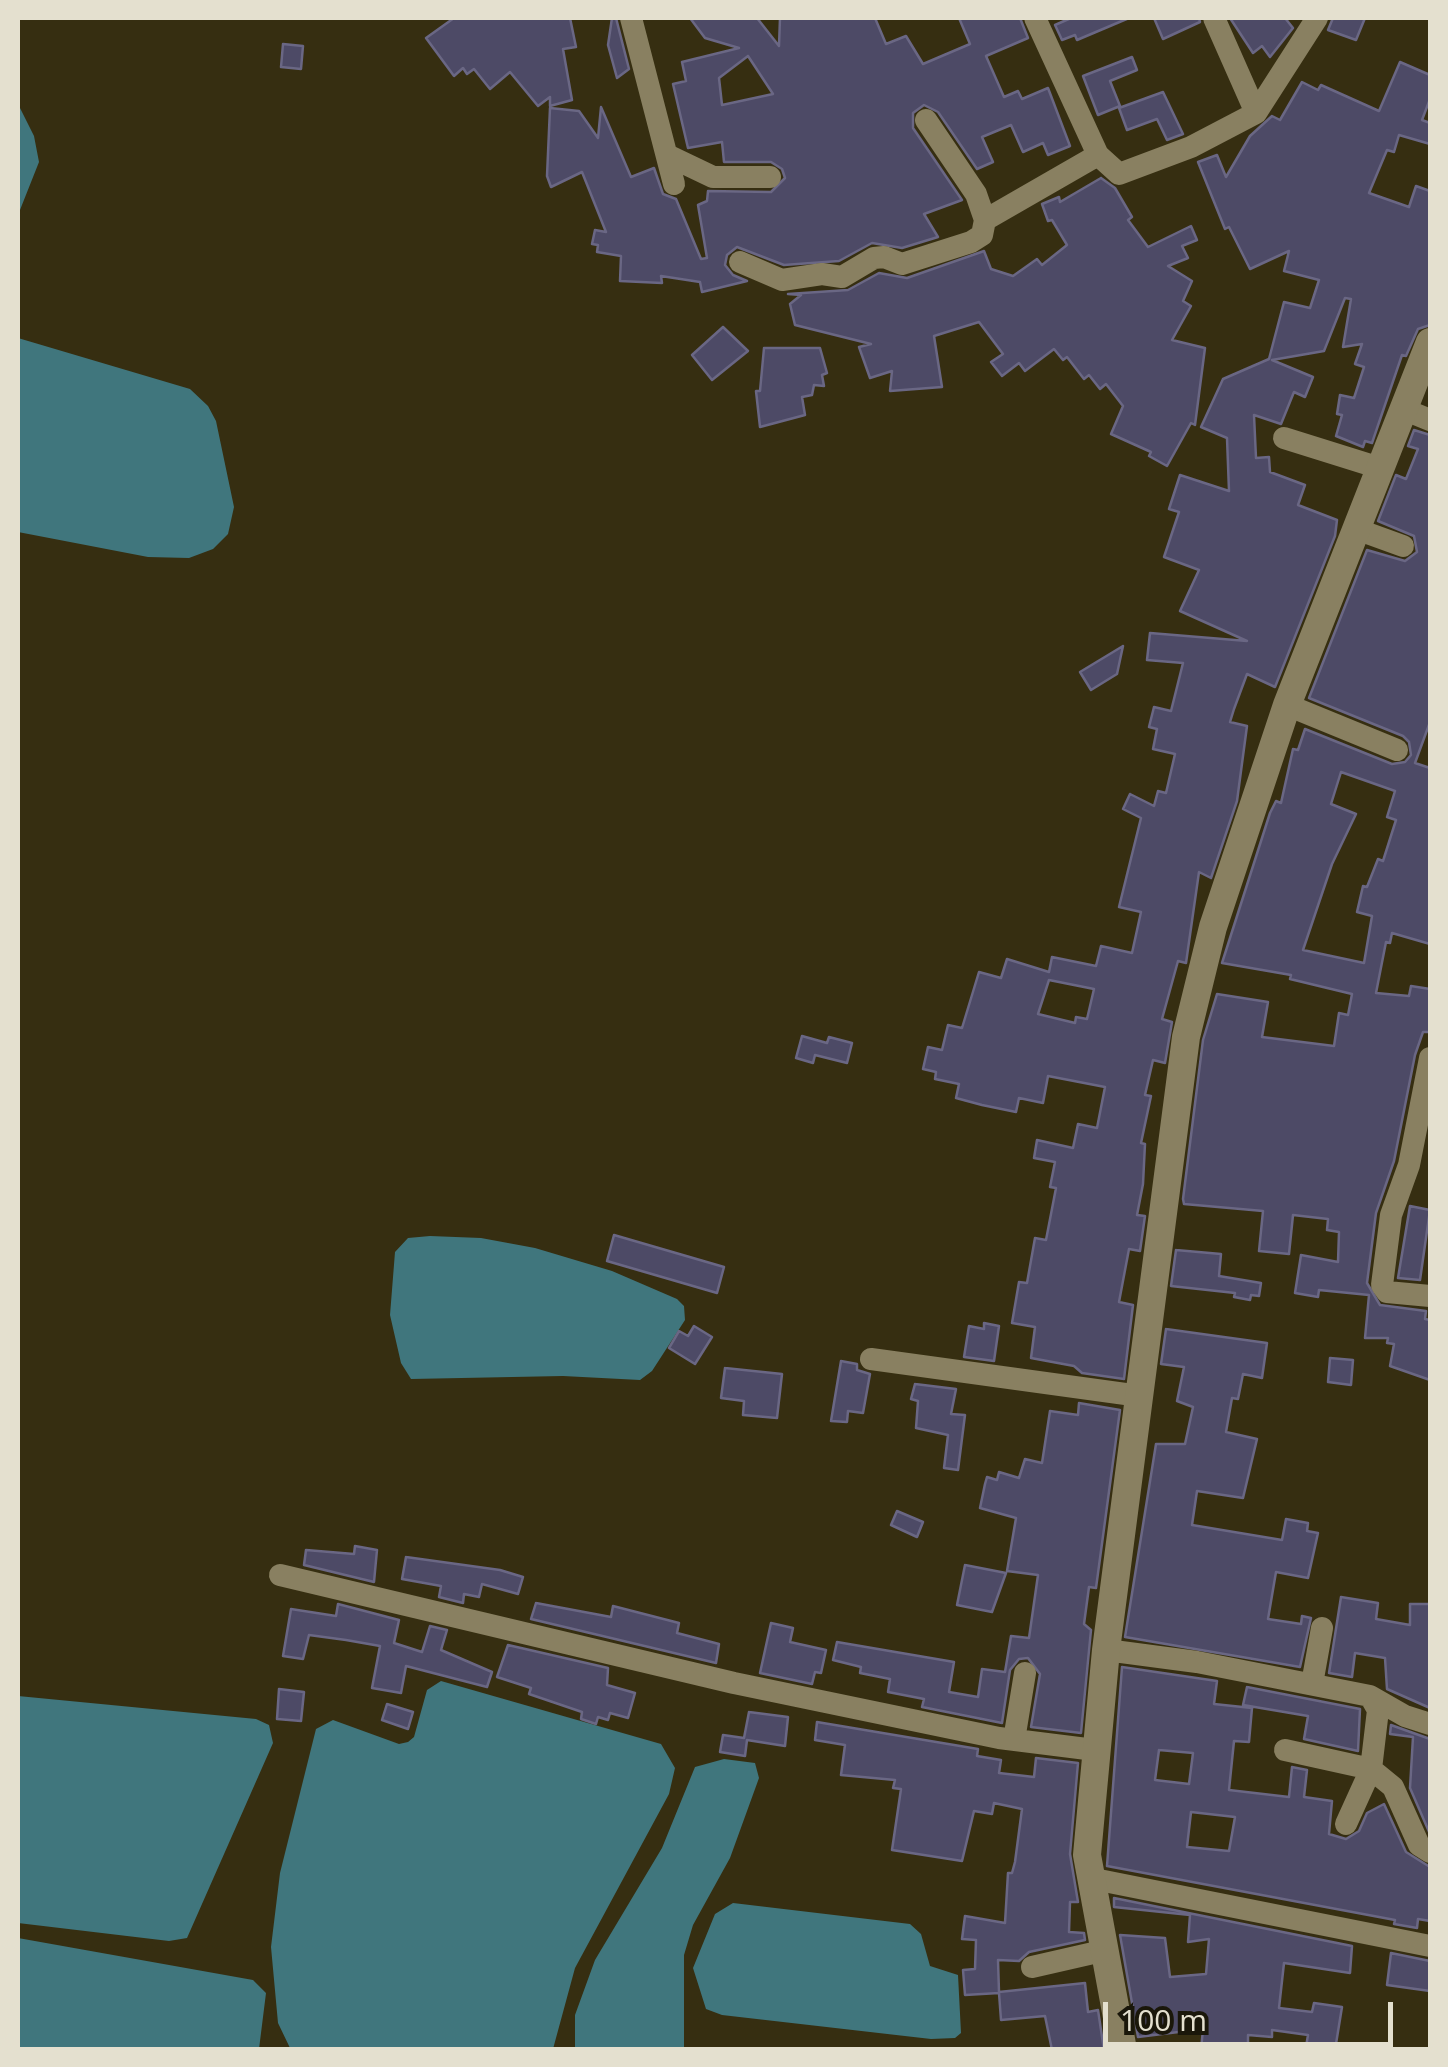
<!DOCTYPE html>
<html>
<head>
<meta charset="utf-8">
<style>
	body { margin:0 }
	#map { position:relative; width:1448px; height:2067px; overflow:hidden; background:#362e11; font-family:"Open Sans",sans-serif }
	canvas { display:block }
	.frame { position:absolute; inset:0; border:20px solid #e4e0cf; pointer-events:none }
	.scale { position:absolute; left:1103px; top:2002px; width:290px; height:45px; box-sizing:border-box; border:5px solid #e4e0cf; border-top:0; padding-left:12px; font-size:30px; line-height:35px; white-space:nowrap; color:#e4e0cf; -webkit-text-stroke:8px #1a170a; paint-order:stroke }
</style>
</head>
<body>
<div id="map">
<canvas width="1448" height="2067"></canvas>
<div class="frame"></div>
<div class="scale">100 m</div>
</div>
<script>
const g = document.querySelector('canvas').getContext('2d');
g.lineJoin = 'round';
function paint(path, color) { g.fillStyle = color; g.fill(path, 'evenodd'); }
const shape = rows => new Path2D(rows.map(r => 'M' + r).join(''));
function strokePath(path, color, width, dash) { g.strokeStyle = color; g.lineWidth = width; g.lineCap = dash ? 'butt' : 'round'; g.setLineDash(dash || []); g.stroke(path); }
const water = shape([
	[18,104,34,136,39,162,18,215],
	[18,338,190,389,208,406,216,421,234,507,228,534,213,549,189,558,148,557,18,532],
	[430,1236,481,1238,535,1248,612,1271,677,1299,684,1306,685,1320,652,1371,640,1380,563,1376,411,1379,401,1363,390,1315,395,1252,408,1238],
	[441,1681,661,1744,675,1768,669,1794,575,1968,553,2049,290,2048,278,2023,271,1947,280,1873,316,1729,333,1720,399,1744,408,1742,414,1737,427,1690],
	[18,1696,256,1719,269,1725,273,1743,187,1938,169,1941,18,1923],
	[724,1759,755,1763,759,1778,730,1858,693,1925,684,1955,684,2049,575,2049,575,2015,595,1960,662,1848,695,1767],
	[733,1903,910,1924,921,1934,930,1966,958,1975,961,2033,955,2038,931,2039,722,2015,706,2009,693,1968,715,1914],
	[18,1938,253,1980,266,1993,259,2049,18,2049]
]);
const building = shape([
	[454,18,570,18,576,47,563,49,572,100,550,106,550,97,538,106,510,72,490,89,474,69,467,74,463,68,454,76,426,38,454,18],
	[612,18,616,18,629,69,617,78,608,45,612,18],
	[690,18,757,18,779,46,780,18,875,18,886,44,906,36,923,64,970,44,959,18,1020,18,1028,38,986,56,1004,97,1018,91,1022,99,1048,88,1070,146,1048,155,1043,143,1023,152,1011,125,982,137,993,162,977,169,938,112,924,105,913,113,913,128,962,200,924,214,938,237,902,248,872,243,839,261,784,265,737,247,727,255,725,265,733,275,747,281,702,292,700,282,661,276,662,283,620,281,621,256,597,252,598,245,592,244,595,230,606,232,582,172,551,187,547,176,550,108,579,111,598,138,601,107,631,177,654,168,663,194,676,199,701,259,707,258,698,205,707,201,708,191,771,192,785,178,782,169,771,162,724,162,722,142,688,148,673,84,686,81,682,62,739,48,705,38,690,18],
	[748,56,773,94,722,105,719,78,748,56],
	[1071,18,1129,18,1077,40,1075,35,1062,40,1055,25,1071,18],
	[1154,18,1199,18,1200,22,1163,39,1154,18],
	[1230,18,1285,18,1293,28,1270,57,1262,46,1253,53,1230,18],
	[1333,18,1365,18,1356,40,1328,30,1333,18],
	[283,44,303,46,301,69,281,67,283,44],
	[1132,57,1137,70,1110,81,1120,106,1098,115,1083,76,1132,57],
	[1400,62,1430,75,1430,99,1422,120,1430,123,1430,144,1399,135,1394,152,1387,150,1369,193,1409,207,1416,186,1430,191,1430,325,1418,329,1406,356,1402,355,1372,443,1365,441,1363,447,1336,436,1342,415,1337,414,1340,395,1354,398,1364,367,1355,364,1362,344,1343,347,1351,299,1345,298,1324,351,1272,360,1313,377,1305,397,1294,392,1281,424,1254,415,1256,458,1269,457,1270,472,1305,485,1298,505,1337,520,1335,536,1275,687,1247,674,1234,709,1230,722,1247,726,1237,801,1211,878,1199,872,1186,963,1178,961,1162,1019,1172,1022,1165,1063,1153,1060,1145,1095,1151,1096,1141,1143,1145,1144,1143,1184,1137,1215,1145,1216,1140,1251,1129,1249,1119,1302,1133,1305,1124,1379,1082,1373,1074,1366,1031,1358,1035,1327,1012,1323,1019,1282,1027,1283,1035,1238,1046,1240,1056,1188,1050,1187,1055,1162,1034,1158,1037,1140,1073,1148,1078,1124,1097,1128,1105,1087,1048,1076,1043,1103,1019,1098,1016,1112,982,1105,956,1098,959,1084,935,1079,936,1072,923,1069,928,1047,942,1050,948,1025,962,1028,979,972,1001,978,1007,959,1049,972,1052,957,1096,966,1101,946,1132,953,1141,912,1119,907,1141,818,1123,809,1130,794,1154,806,1158,791,1166,793,1175,754,1153,749,1157,729,1149,727,1154,707,1171,711,1183,663,1147,660,1150,633,1247,641,1180,611,1199,570,1164,557,1179,512,1169,509,1180,475,1229,491,1227,438,1201,427,1223,379,1269,359,1284,302,1310,308,1319,280,1284,271,1289,251,1250,269,1229,227,1225,229,1198,162,1217,155,1226,177,1250,136,1272,116,1280,120,1302,82,1318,90,1321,85,1379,111,1400,62],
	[1049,980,1094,989,1087,1019,1076,1017,1075,1023,1038,1014,1049,980],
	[1163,92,1183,134,1167,140,1157,119,1127,130,1119,108,1163,92],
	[1101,178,1115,188,1132,217,1128,220,1148,247,1191,226,1197,240,1182,246,1188,258,1168,266,1192,281,1183,301,1191,306,1172,340,1205,348,1195,425,1191,423,1167,466,1149,456,1151,452,1111,434,1123,406,1106,384,1100,389,1089,375,1084,379,1067,357,1063,360,1054,349,1025,371,1019,363,1002,376,991,362,1003,354,979,322,934,336,942,387,890,391,892,371,870,378,859,347,871,344,795,325,790,304,801,295,788,294,848,290,879,273,907,278,984,251,991,269,1013,276,1037,259,1042,265,1067,245,1052,220,1048,221,1042,204,1059,197,1060,202,1101,178],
	[723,327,748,351,712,380,692,355,723,327],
	[764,348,820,348,827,373,822,375,824,386,814,385,812,395,802,397,805,415,760,427,756,391,760,391,764,348],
	[1414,430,1430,435,1430,722,1415,763,1430,768,1430,944,1392,933,1390,943,1386,942,1376,993,1409,996,1411,986,1430,989,1430,1032,1423,1032,1415,1055,1394,1161,1376,1213,1367,1283,1380,1305,1426,1311,1425,1319,1430,1320,1430,1380,1390,1366,1394,1344,1387,1343,1388,1338,1365,1338,1369,1295,1319,1290,1318,1297,1295,1293,1301,1255,1338,1262,1339,1232,1327,1230,1328,1219,1293,1215,1289,1254,1259,1251,1263,1211,1184,1204,1183,1199,1203,1040,1217,994,1268,1002,1262,1037,1334,1046,1339,1013,1348,1015,1352,994,1290,979,1291,975,1222,963,1270,813,1276,801,1281,803,1293,749,1298,750,1305,729,1392,764,1405,762,1411,755,1409,742,1403,736,1309,698,1367,550,1405,561,1417,552,1414,536,1378,521,1396,475,1406,479,1418,449,1408,446,1414,430],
	[1341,772,1395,791,1387,817,1396,820,1383,861,1378,859,1367,887,1363,886,1357,912,1372,916,1364,963,1303,950,1332,864,1356,814,1331,804,1341,772],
	[1123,646,1117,674,1091,690,1080,672,1123,646],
	[802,1036,827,1043,829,1037,852,1043,847,1063,815,1055,813,1063,796,1058,802,1036],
	[1410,1206,1430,1210,1420,1280,1398,1278,1410,1206],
	[614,1235,724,1267,717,1293,607,1261,614,1235],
	[1176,1250,1221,1254,1219,1276,1261,1283,1259,1296,1251,1295,1250,1300,1234,1297,1235,1293,1171,1286,1176,1250],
	[984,1323,999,1326,994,1361,964,1357,969,1326,984,1329,984,1323],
	[694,1326,712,1337,695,1364,669,1348,679,1331,688,1336,694,1326],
	[1166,1329,1267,1343,1262,1378,1243,1374,1238,1399,1232,1398,1226,1432,1257,1439,1243,1498,1197,1491,1192,1525,1282,1540,1286,1519,1308,1523,1307,1531,1318,1533,1308,1578,1276,1572,1268,1619,1301,1624,1302,1616,1311,1618,1300,1667,1125,1637,1156,1444,1185,1444,1193,1407,1177,1401,1184,1367,1161,1364,1166,1329],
	[1330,1358,1353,1360,1351,1385,1328,1382,1330,1358],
	[841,1361,857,1364,857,1370,870,1374,863,1413,848,1411,847,1422,831,1421,841,1361],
	[725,1368,782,1374,777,1418,743,1415,744,1401,721,1398,725,1368],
	[915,1384,956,1389,951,1414,965,1415,958,1470,944,1468,948,1435,916,1428,918,1401,911,1399,915,1384],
	[1079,1403,1120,1410,1096,1588,1089,1587,1084,1624,1091,1630,1081,1733,1031,1727,1040,1674,1028,1658,1019,1659,1010,1670,1002,1723,922,1707,924,1699,888,1692,890,1679,860,1673,861,1667,833,1660,837,1642,954,1662,949,1692,978,1697,982,1669,1005,1672,1011,1636,1029,1638,1038,1575,1007,1571,1016,1518,980,1508,985,1484,987,1477,997,1480,999,1472,1019,1478,1025,1459,1042,1463,1050,1411,1078,1415,1079,1403],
	[897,1511,923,1522,917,1537,891,1525,897,1511],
	[355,1546,377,1550,374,1582,304,1565,306,1550,354,1554,355,1546],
	[406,1557,500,1570,523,1577,518,1594,482,1584,479,1597,464,1594,463,1603,439,1597,441,1586,402,1579,406,1557],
	[965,1565,1006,1573,992,1612,957,1605,965,1565],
	[1341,1597,1378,1603,1376,1619,1410,1625,1410,1604,1430,1604,1430,1708,1387,1689,1385,1658,1355,1653,1352,1677,1329,1673,1341,1597],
	[536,1603,611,1617,613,1606,679,1623,677,1633,719,1644,716,1663,531,1619,536,1603],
	[338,1604,399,1620,394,1643,422,1652,430,1626,447,1630,441,1650,492,1672,487,1687,406,1666,401,1693,372,1688,380,1646,346,1640,309,1635,303,1659,283,1656,291,1609,336,1616,338,1604],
	[771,1623,793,1628,790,1642,826,1650,821,1673,815,1672,812,1684,760,1673,771,1623],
	[508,1645,608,1668,607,1685,635,1693,628,1718,610,1713,608,1720,598,1717,596,1724,581,1719,582,1712,529,1694,531,1688,497,1677,508,1645],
	[1122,1667,1217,1681,1214,1704,1252,1708,1249,1742,1234,1741,1229,1790,1289,1797,1292,1767,1307,1770,1304,1797,1332,1801,1329,1834,1346,1839,1359,1831,1367,1813,1384,1804,1406,1852,1430,1867,1430,1921,1418,1919,1417,1928,1394,1924,1395,1920,1107,1866,1122,1667],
	[1159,1750,1193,1753,1189,1784,1155,1780,1159,1750],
	[1191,1812,1235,1817,1229,1851,1187,1847,1191,1812],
	[1247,1687,1360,1709,1358,1751,1304,1739,1308,1716,1243,1705,1247,1687],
	[279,1689,304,1692,301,1721,277,1719,279,1689],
	[387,1704,413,1712,408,1729,382,1720,387,1704],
	[749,1712,788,1717,785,1746,747,1740,745,1756,720,1752,723,1735,744,1738,749,1712],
	[817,1722,978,1749,977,1756,1001,1760,999,1773,1034,1777,1036,1758,1078,1763,1070,1854,1078,1902,1070,1902,1069,1932,1084,1933,1085,1940,1029,1952,1019,1961,998,1960,999,1992,1085,1983,1088,2012,1098,2010,1104,2050,1052,2050,1045,2016,1001,2020,999,1993,965,1995,963,1970,975,1969,976,1940,962,1939,965,1916,1005,1923,1008,1873,1012,1873,1015,1862,1022,1809,994,1803,992,1814,974,1811,962,1861,892,1850,901,1789,893,1788,895,1780,841,1775,845,1745,815,1740,817,1722],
	[1391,1725,1430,1739,1430,1834,1410,1788,1413,1737,1390,1734,1391,1725],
	[1114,1898,1352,1946,1350,1973,1284,1963,1279,2008,1312,2012,1314,2003,1342,2007,1335,2050,1306,2047,1308,2035,1272,2030,1272,2037,1248,2035,1248,2050,1201,2050,1203,2029,1138,2037,1120,1935,1165,1938,1170,1977,1206,1974,1209,1939,1188,1942,1190,1915,1114,1907,1114,1898],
	[1391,1953,1430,1961,1430,1991,1387,1985,1391,1953]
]);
const minor = shape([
	[631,18,674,184],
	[1035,18,1098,155,1119,174,1191,147,1256,113,1317,18],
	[1214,18,1256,113],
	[926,120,976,194,985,220,1098,155],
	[667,155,713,177,770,177],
	[740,262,782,280,822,274,842,277,874,258,884,257,902,264,971,242,982,235,985,220],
	[1403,409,1430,420],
	[1284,438,1380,468],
	[1356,529,1403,546],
	[1287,705,1397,750],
	[1430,1058,1409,1165,1391,1215,1382,1285,1387,1292,1430,1296],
	[871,1359,1140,1396],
	[280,1575,734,1683,999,1738,1095,1750],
	[1106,1650,1197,1662,1370,1696,1405,1716,1430,1724],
	[1312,1684,1322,1628],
	[1014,1740,1025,1673],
	[1285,1750,1371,1769,1393,1787,1419,1845,1430,1852],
	[1346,1824,1371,1769,1378,1710,1370,1696],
	[1089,1878,1430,1946],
	[1032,1967,1102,1951]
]);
const tertiary = shape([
	[1123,2050,1087,1855,1106,1650,1186,1037,1213,927,1287,705,1430,342]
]);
paint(water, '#40767d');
paint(building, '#4d4a66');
strokePath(building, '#6a6784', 2.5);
strokePath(minor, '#898061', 22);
strokePath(tertiary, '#898061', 28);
</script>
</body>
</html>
